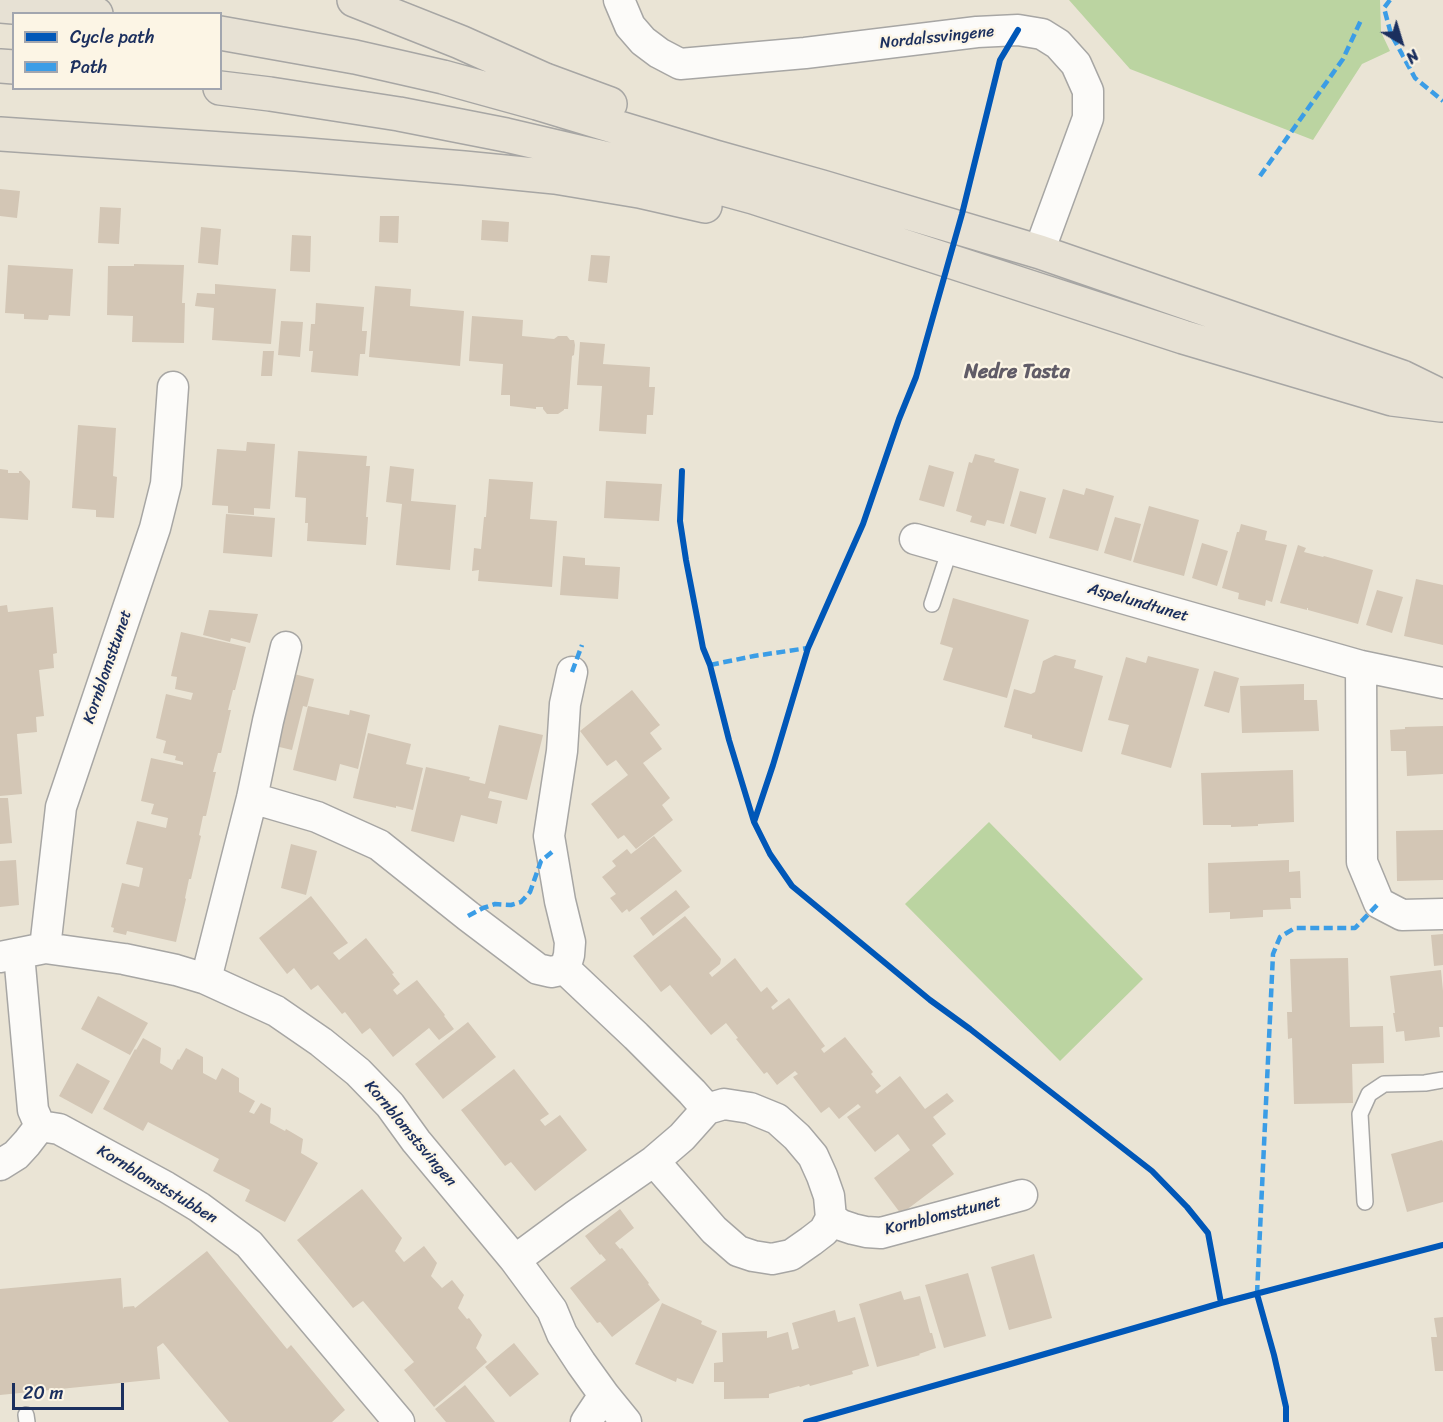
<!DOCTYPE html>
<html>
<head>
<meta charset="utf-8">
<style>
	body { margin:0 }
	#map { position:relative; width:1443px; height:1422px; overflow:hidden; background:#eae4d5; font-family:Sriracha,sans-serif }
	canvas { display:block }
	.legend { position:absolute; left:12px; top:12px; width:210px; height:78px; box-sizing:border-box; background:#fcf5e5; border:2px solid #a2a6af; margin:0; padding:8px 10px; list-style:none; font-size:18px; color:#1b2f5e }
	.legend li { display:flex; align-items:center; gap:12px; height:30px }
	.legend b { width:30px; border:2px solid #a2a6af }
	.north { position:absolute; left:1371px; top:12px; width:60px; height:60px; -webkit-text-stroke:4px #fcf5e5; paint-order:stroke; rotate:142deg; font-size:16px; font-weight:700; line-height:24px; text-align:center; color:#1b2f5e }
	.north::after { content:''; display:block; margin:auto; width:21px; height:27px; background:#1b2f5e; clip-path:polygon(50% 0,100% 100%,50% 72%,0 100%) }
	.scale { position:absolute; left:12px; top:1383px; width:112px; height:27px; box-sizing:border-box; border:3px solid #1b2f5e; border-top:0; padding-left:8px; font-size:18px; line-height:21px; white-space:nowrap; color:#1b2f5e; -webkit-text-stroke:4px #fcf5e5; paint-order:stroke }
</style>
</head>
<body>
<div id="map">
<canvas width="1443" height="1422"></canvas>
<ul class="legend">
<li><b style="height:8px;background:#0057b8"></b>Cycle path</li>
<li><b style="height:8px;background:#3b9de6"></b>Path</li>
</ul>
<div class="north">N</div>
<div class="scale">20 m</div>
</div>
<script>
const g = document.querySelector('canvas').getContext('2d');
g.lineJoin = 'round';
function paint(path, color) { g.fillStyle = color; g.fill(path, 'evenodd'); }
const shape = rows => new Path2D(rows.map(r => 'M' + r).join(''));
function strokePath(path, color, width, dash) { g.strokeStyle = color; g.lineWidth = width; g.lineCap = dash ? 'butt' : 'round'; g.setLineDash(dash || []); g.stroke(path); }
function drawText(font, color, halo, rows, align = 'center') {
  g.font = font + ' Sriracha,sans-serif'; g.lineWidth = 4.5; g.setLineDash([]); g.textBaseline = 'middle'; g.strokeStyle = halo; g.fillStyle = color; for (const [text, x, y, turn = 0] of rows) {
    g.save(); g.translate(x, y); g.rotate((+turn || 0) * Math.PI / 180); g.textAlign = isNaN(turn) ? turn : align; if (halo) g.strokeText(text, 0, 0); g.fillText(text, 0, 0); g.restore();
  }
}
const green = shape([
	[1069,0,1380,0,1381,32,1390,51,1362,64,1313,140,1130,69],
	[989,822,1143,979,1060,1061,905,904]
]);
const building = shape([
	[0,189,20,191,17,218,0,216],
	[100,207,121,208,119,244,98,243],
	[380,216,399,216,398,243,379,242],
	[482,220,509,222,508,242,481,240],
	[201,227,221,229,218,265,198,263],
	[292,235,311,236,310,272,290,271],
	[591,255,610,256,607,283,588,281],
	[134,264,184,265,182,303,185,303,184,343,132,342,133,316,107,315,108,266,134,266],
	[8,265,73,269,70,316,49,315,48,320,24,319,24,314,5,313],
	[215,284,276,289,271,344,212,340,214,308,195,306,197,293,215,294],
	[375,286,411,289,410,306,464,311,460,366,369,357],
	[316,303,364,307,362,329,362,331,367,331,365,354,360,354,358,376,311,372,313,351,309,351,311,324,315,324],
	[472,316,523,320,522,336,554,339,558,336,567,336,570,340,574,340,575,345,574,355,572,356,568,409,564,409,564,410,558,414,547,414,543,409,543,407,536,407,536,409,510,406,510,395,501,395,503,364,469,361],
	[281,321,303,322,300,357,278,355],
	[580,342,605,344,603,364,650,367,649,387,655,387,653,415,647,415,646,434,599,431,602,386,577,385],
	[263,351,274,351,272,376,261,376],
	[78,425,116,428,113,476,117,477,114,518,96,517,96,510,72,508],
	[247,442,275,444,270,509,254,508,254,515,228,513,228,506,212,505,217,449,246,451],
	[298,451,367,456,366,466,370,466,366,517,368,517,366,545,307,541,308,523,305,523,306,498,295,497],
	[975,454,995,459,994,462,1019,469,1004,524,987,520,985,526,970,522,972,516,956,511,969,462,972,463],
	[929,465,954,472,944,507,919,500],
	[390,466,414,469,411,501,456,505,450,570,396,565,402,504,386,502],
	[0,469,8,470,8,473,19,473,19,471,21,471,30,481,28,520,0,518],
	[489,479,533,482,530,519,557,521,552,587,478,581,479,570,472,571,474,548,481,549,484,517,486,517],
	[606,481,662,484,659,521,604,518],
	[1086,488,1114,496,1098,551,1049,538,1063,489,1084,495],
	[1020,491,1046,498,1036,534,1010,526],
	[1149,506,1199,520,1184,576,1133,562],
	[226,514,275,518,272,557,223,553],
	[1115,517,1141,524,1131,561,1104,553],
	[1241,524,1267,531,1265,540,1287,545,1272,602,1266,600,1265,606,1238,599,1239,593,1222,588,1237,532,1239,532],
	[1202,543,1228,551,1217,586,1192,578],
	[1298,545,1306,548,1304,552,1323,557,1324,556,1373,570,1358,624,1308,610,1308,608,1307,608,1307,610,1280,603],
	[563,556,585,558,585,565,620,567,618,599,560,595],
	[1416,579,1443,585,1443,645,1404,636],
	[1377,590,1403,597,1392,633,1366,625],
	[953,598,1029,620,1007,698,943,680,953,648,940,644],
	[7,605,8,612,53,607,57,653,53,654,54,668,39,670,44,716,36,717,37,732,17,734,22,794,0,796,0,606],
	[209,610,258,614,250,643,231,638,230,642,203,635],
	[181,632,246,647,235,690,233,690,228,710,231,710,221,753,218,753,213,772,216,772,206,816,203,816,199,835,201,836,191,879,189,879,185,898,186,899,176,942,127,931,126,935,113,932,114,928,111,927,122,883,139,887,143,868,126,864,137,821,166,828,168,818,151,814,154,804,141,801,151,758,183,765,183,762,175,760,176,756,163,753,166,741,156,738,166,694,191,700,193,693,175,689,177,677,171,676],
	[1055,655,1076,660,1074,668,1103,676,1082,752,1032,738,1032,735,1004,727,1014,689,1031,694,1035,692,1043,661],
	[1148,656,1199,669,1171,768,1121,754,1129,725,1108,720,1126,657,1146,663],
	[1214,671,1239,678,1229,713,1204,706],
	[290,673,314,679,307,707,303,706,292,750,271,745],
	[1304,684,1304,700,1317,700,1319,731,1242,733,1240,686],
	[632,690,660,725,650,733,662,749,643,763,670,798,662,805,673,820,636,849,624,835,618,839,591,804,628,775,616,760,607,766,580,731],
	[308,706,349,715,350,710,370,715,358,769,340,764,336,781,293,770],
	[499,725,543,735,527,800,490,791,488,798,502,801,497,824,461,815,454,842,411,831,426,767,470,777,469,780,485,784],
	[1443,726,1443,774,1407,776,1406,751,1391,751,1390,730,1405,729,1405,727],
	[368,733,411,744,406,764,423,768,413,810,396,806,396,808,353,798],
	[1293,770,1294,822,1258,824,1258,826,1231,827,1231,825,1203,825,1201,773],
	[0,798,8,798,12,843,0,844],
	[1443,830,1443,880,1397,881,1396,831],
	[654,836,682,871,629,912,627,909,622,913,610,898,616,894,602,877,616,866,612,861,627,849,631,854],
	[291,844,317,851,306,895,281,888],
	[16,860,19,905,0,907,0,861],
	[1289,860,1289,872,1300,871,1301,898,1290,898,1291,909,1263,910,1263,917,1230,919,1230,912,1209,913,1208,863],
	[676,890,690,907,653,936,640,918],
	[311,896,348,943,333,953,339,960,366,938,394,973,392,974,400,984,393,990,397,995,417,980,445,1015,444,1016,454,1029,439,1040,429,1028,393,1057,370,1028,362,1034,345,1012,342,1014,318,985,311,990,294,968,287,974,259,938],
	[685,916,721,959,720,964,709,973,712,977,735,958,761,992,767,987,778,1001,771,1007,773,1010,789,998,825,1046,821,1049,824,1053,845,1037,873,1072,871,1074,881,1086,875,1091,877,1094,900,1076,925,1109,947,1093,954,1101,933,1117,946,1134,932,1145,954,1174,901,1214,874,1178,910,1150,898,1134,875,1152,847,1117,861,1107,858,1104,839,1119,829,1107,821,1113,793,1077,798,1074,795,1071,777,1085,767,1072,764,1074,736,1039,738,1038,726,1023,711,1035,670,985,661,992,633,956],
	[1443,934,1443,965,1434,966,1431,935],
	[1348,958,1350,1027,1383,1026,1384,1063,1352,1064,1353,1103,1294,1104,1292,1038,1288,1039,1287,1012,1292,1012,1290,959],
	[1441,970,1443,991,1443,1027,1439,1027,1440,1037,1405,1041,1404,1031,1396,1032,1393,1013,1395,1013,1390,976],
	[98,996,148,1023,130,1055,81,1029],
	[468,1022,496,1057,443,1099,415,1064],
	[143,1038,161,1048,160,1063,172,1070,178,1059,179,1060,186,1048,203,1057,203,1073,216,1080,222,1068,239,1078,239,1092,255,1101,249,1112,254,1114,261,1103,271,1108,270,1123,285,1131,286,1129,303,1139,301,1153,318,1163,285,1222,245,1201,250,1190,213,1171,219,1159,148,1122,143,1131,103,1109,135,1049,136,1050],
	[77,1063,110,1081,92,1114,59,1096],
	[514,1069,549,1114,540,1120,545,1126,560,1115,587,1150,535,1191,511,1162,505,1166,461,1110],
	[1442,1140,1443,1142,1443,1202,1407,1212,1391,1154],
	[362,1189,402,1238,395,1251,404,1262,424,1246,437,1263,431,1276,442,1288,452,1280,464,1295,458,1308,467,1319,469,1318,482,1335,476,1348,487,1362,434,1407,404,1370,414,1362,363,1301,353,1308,297,1240],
	[620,1209,634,1228,615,1243,620,1249,622,1248,649,1283,648,1284,660,1300,612,1337,600,1322,597,1323,570,1288,606,1260,601,1254,600,1255,585,1236],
	[207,1251,287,1349,291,1345,345,1410,332,1422,229,1422,163,1343,157,1347,160,1379,0,1395,0,1289,121,1278,123,1309,124,1307,134,1306,135,1308],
	[1034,1254,1052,1318,1009,1330,991,1267],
	[968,1273,986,1336,944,1348,925,1285],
	[901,1291,904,1300,920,1296,930,1333,932,1333,936,1348,919,1354,920,1355,877,1367,859,1304],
	[662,1303,702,1321,701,1324,717,1331,693,1384,677,1378,676,1382,635,1364],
	[835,1310,838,1322,855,1317,869,1366,852,1371,853,1374,810,1386,809,1384,800,1387,799,1386,769,1394,769,1398,724,1399,724,1382,714,1382,714,1363,723,1362,722,1333,767,1331,767,1338,788,1332,792,1350,799,1348,792,1323],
	[1443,1317,1443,1371,1435,1371,1431,1337,1437,1337,1434,1318],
	[514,1343,539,1374,510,1397,485,1367],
	[465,1385,495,1422,446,1422,435,1409]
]);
const service = shape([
	[932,604,950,549],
	[1365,1202,1360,1114,1369,1094,1384,1084,1425,1083,1443,1080],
	[26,1415,27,1422]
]);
const minor = shape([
	[619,0,630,26,643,41,659,53,680,64,805,53,977,32,1018,30,1042,34,1058,44,1076,64,1088,91,1088,118,1044,238,1040,252],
	[915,539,1361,666,1443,683],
	[1361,666,1362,862,1379,903,1402,915,1443,914],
	[252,798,317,817,379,845,468,916,538,969,551,972,565,969,636,1036,692,1092,707,1109,682,1137,654,1161,576,1215,515,1260],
	[45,948,61,807,155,528,166,484,173,387],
	[19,954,33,1110,40,1126,59,1129,166,1187,199,1207,249,1244,399,1422],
	[0,957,45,948,124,959,176,970,206,979,276,1011,321,1042,358,1072,390,1105,416,1141,515,1260,552,1310,562,1334,581,1363,604,1395,626,1422],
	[565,969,569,955,570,942,560,901,549,836,562,751,565,704,572,672],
	[206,979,252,798,268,721,286,647],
	[707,1109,724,1104,750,1108,777,1119,797,1137,813,1156,822,1176,829,1196,831,1218],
	[654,1161,714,1230,738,1251,753,1256,772,1259,791,1255,811,1241,824,1231,831,1218,841,1225,853,1229,866,1232,881,1233,1022,1195],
	[0,1165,16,1155,27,1143,40,1126],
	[586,1422,604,1395]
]);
const trunk = shape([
	[354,0,460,42,545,80,610,104],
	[220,33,355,57,443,77,537,103,715,157,822,187,1040,252,1402,377,1443,397],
	[0,66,14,67],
	[220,88,270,94,399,114,506,135,647,168,753,197,1183,337,1392,399,1441,405],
	[0,134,296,154,464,168,555,177,639,191,705,206]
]);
const motorway = shape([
	[0,6,96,14]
]);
const quiet = shape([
	[1390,0,1384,8,1391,34,1415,78,1443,101],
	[1260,176,1343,59,1362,18],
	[710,665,754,656,808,648],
	[572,672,582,645],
	[468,916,483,908,495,904,511,905,521,902,530,892,541,861,552,852],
	[1257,1294,1273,954,1280,937,1295,928,1355,928,1379,903]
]);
const cycleway = shape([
	[1018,30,1000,60,962,214,916,377,899,419,863,524,808,648,773,765,754,822,770,854,792,886,930,1000,970,1029,1152,1171,1187,1207,1208,1233,1221,1303],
	[682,471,680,521,686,560,703,648,710,665,729,740,754,822],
	[1257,1294,1274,1355,1286,1407,1286,1422],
	[806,1422,1007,1365,1221,1303,1443,1245]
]);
const streetNames = [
	["Nordalssvingene",937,38,-6],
	["Aspelundtunet",1138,603,16],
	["Kornblomsttunet",108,667,-71],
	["Kornblomstsvingen",410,1134,50],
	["Kornblomststubben",157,1185,31],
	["Kornblomsttunet",943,1216,-14]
];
const quarterNames = [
	["Nedre Tasta",1017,373]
];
paint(green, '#bbd4a1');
paint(building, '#d3c6b5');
strokePath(service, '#a7a6a4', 18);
strokePath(minor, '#a7a6a4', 33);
strokePath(trunk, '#a7a6a4', 36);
strokePath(motorway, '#a7a6a4', 36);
strokePath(service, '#fcfbf9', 15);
strokePath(minor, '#fcfbf9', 30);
strokePath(trunk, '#e7e1d4', 33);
strokePath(motorway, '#e7e1d4', 33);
strokePath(quiet, '#3b9de6', 4.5, [9, 4.5]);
strokePath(cycleway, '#0057b8', 6);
drawText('16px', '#1b2f5e', '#fcf5e5', streetNames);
drawText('bold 20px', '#615c67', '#fcf5e5', quarterNames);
</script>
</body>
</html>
